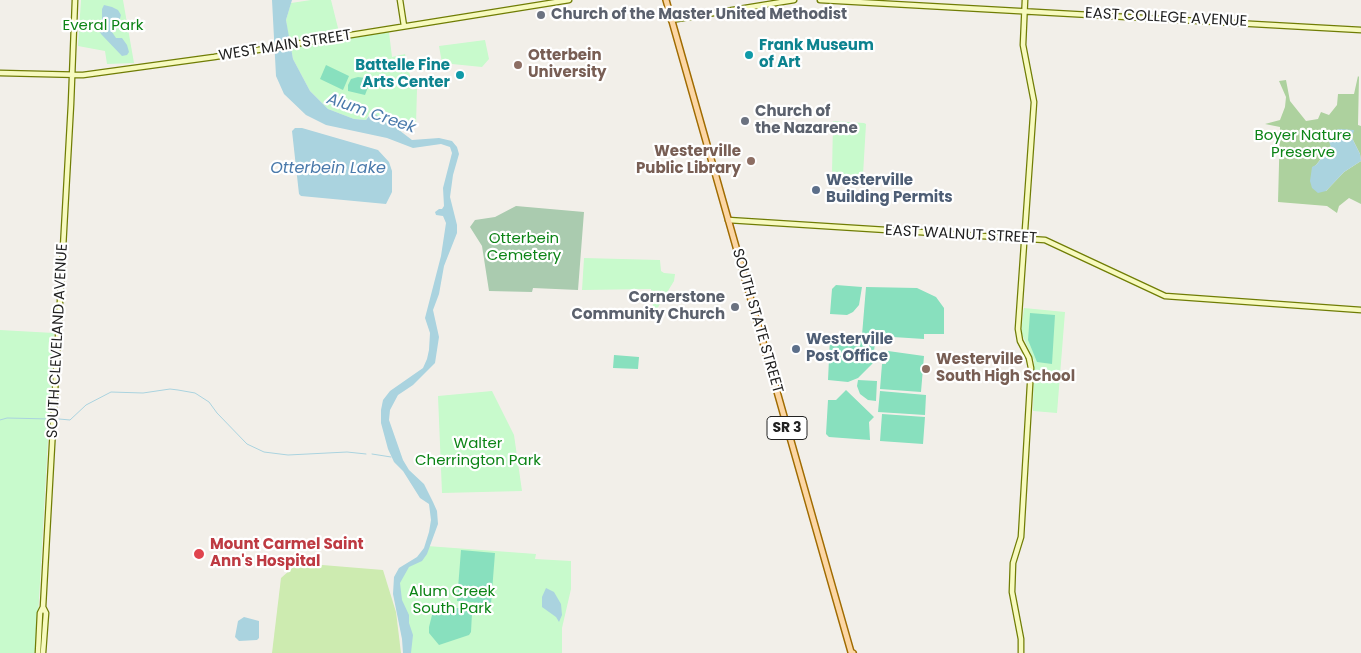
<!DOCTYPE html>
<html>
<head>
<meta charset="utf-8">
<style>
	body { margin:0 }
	canvas { display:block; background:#f2efe9 }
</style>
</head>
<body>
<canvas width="1361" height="653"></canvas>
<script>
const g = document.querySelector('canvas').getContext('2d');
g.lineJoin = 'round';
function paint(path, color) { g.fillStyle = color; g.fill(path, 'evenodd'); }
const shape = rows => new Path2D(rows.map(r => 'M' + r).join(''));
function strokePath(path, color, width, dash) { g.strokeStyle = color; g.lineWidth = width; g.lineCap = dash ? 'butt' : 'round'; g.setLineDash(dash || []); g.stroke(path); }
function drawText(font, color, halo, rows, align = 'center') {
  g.font = font + ' Poppins,sans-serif'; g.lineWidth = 4.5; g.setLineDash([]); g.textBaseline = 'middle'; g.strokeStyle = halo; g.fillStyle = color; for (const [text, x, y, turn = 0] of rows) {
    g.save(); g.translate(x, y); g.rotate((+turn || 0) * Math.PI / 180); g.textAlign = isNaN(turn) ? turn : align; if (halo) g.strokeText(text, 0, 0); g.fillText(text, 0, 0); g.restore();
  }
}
const grass = shape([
	[298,563,383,570,396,612,401,653,272,653,281,578]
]);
const forest = shape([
	[1358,76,1359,77,1358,125,1361,126,1361,204,1349,198,1339,206,1337,213,1327,206,1278,202,1280,127,1265,124,1280,120,1285,107,1286,97,1279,81,1286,80,1290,101,1306,121,1318,119,1321,112,1329,115,1337,105,1338,94,1354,94],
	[1328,138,1352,138,1360,154,1361,161,1344,172,1326,191,1312,168,1316,165,1331,146]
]);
const cemetery = shape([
	[516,206,584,212,578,290,533,288,532,292,489,291,482,246,470,227,475,220,495,217]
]);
const park = shape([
	[81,0,123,0,134,63,107,64,105,51,78,46],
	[311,0,331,0,339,32,289,41,286,20,291,3],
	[389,32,392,57,405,54,412,84,417,89,416,125,407,130,384,131,370,112,366,120,354,119,328,109,310,91,293,59,291,48],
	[485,40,489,59,482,67,442,63,439,46],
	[833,121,864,123,866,124,863,175,832,174],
	[584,258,660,260,661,271,664,273,675,274,674,281,657,309,653,308,651,289,582,290],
	[1024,308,1065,312,1057,413,1033,411,1034,361,1021,332],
	[0,330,54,333,36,653,0,653],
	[492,391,514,435,522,491,442,493,438,396],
	[427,546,536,554,535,559,571,561,571,589,562,628,562,653,406,653,397,582,403,567,420,558]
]);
const pitch = shape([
	[326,65,349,76,343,90,320,79],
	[358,77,366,78,370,82,365,95,348,91,348,85,351,79],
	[836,285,862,287,859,305,853,312,847,315,830,314,832,289],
	[866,287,917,288,936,297,944,308,944,334,924,334,924,339,862,335],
	[1030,313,1055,315,1052,364,1037,362,1028,340],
	[833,336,846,336,875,341,873,363,858,378,848,382,828,380,830,338],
	[888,351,924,356,921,392,880,389,882,364,886,364],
	[614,355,639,357,638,369,613,368],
	[858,380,877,381,876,401,868,400,860,394,857,386],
	[846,390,874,417,869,422,870,440,829,437,826,434,828,400,836,400],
	[880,391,926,395,925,415,878,412],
	[882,414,925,417,923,444,880,441],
	[461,550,495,553,491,604,457,601],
	[455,608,464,608,469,610,472,613,471,632,469,635,439,645,429,633,429,627,432,615,437,611]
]);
const water = shape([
	[272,0,292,0,286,20,293,59,310,91,328,109,354,119,366,120,373,111,378,116,379,121,383,121,395,127,412,140,439,138,452,141,457,147,459,154,453,175,450,197,457,225,457,233,444,266,439,294,433,310,439,337,435,363,413,385,398,395,390,410,389,420,403,460,409,470,424,484,433,502,437,511,438,524,427,554,422,561,409,567,400,583,402,600,409,615,409,623,413,635,411,653,403,653,402,639,393,594,394,577,399,568,417,557,424,548,429,532,431,520,429,504,420,498,403,471,394,462,388,449,381,423,381,410,383,400,390,391,423,368,427,359,429,350,430,333,425,318,441,256,446,223,443,216,436,215,435,212,439,209,442,209,444,206,443,188,452,153,450,147,441,144,413,148,387,138,326,125,306,115,284,94,276,76],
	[104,5,112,7,118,10,121,15,119,22,112,32,116,38,122,38,127,45,129,52,127,55,122,56,101,34,99,30,102,21,102,9],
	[295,128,302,128,378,150,389,162,392,171,392,192,386,204,301,196,299,194,292,131],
	[1340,129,1354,130,1352,138,1360,154,1361,161,1344,172,1326,191,1318,193,1312,188,1310,181,1312,167,1316,165,1331,147,1328,138,1331,131],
	[546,588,554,592,561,604,562,615,559,622,556,617,542,607,542,597],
	[244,617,259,621,259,638,257,640,239,641,235,637,238,621]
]);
const stream = shape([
	[59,419,70,420,86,405,111,392,143,393,170,389,178,390,195,393,209,402,217,413,247,444,264,452,288,455,347,452,366,454],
	[0,420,7,418,50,419],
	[372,454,391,457]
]);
const secondary = shape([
	[400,0,404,26],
	[820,0,1361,30],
	[671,20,794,0],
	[0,73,83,75,214,57,569,0],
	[728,220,1045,240,1165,296,1361,310],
	[43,607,46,613,43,653],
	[38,653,40,613,43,607,44,589,71,104,75,0],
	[1021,653,1021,639,1012,592,1013,563,1021,537,1031,368,1029,358,1020,341,1018,329,1034,102,1023,45,1025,0]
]);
const primary = shape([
	[666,0,829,575,851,652,853,653]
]);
const markers = [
	[541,15,5,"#6b7280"],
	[749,55,5,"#0f9aa8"],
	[518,65,5,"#8d6e63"],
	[460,75,5,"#0f9aa8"],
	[745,121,5,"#6b7280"],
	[751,161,5,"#8d6e63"],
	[816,190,5,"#5c6f8a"],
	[735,307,5,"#6b7280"],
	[796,349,5,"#5c6f8a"],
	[926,369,5,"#8d6e63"],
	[199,554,6,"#e0444e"]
];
const shields = [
	[787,428,40]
];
const shieldNames = [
	["SR 3",787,428]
];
const worshipNames = [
	["Church of the Master United Methodist",551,15],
	["Church of",755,112],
	["the Nazarene",755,129],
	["Cornerstone",725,298,"right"],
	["Community Church",725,315,"right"]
];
const streetNames = [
	["EAST COLLEGE AVENUE",1166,18,3],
	["WEST MAIN STREET",285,46,-9],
	["EAST WALNUT STREET",961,235,3],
	["SOUTH STATE STREET",757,321,74],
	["SOUTH CLEVELAND AVENUE",58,341,-87]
];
const parkNames = [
	["Everal Park",103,26],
	["Boyer Nature",1303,136],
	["Preserve",1303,153],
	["Otterbein",524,239],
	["Cemetery",524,256],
	["Walter",478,444],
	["Cherrington Park",478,461],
	["Alum Creek",452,592],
	["South Park",452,609]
];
const cultureNames = [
	["Frank Museum",759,46],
	["of Art",759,63],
	["Battelle Fine",450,66,"right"],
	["Arts Center",450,83,"right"]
];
const educationNames = [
	["Otterbein",528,56],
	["University",528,73],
	["Westerville",741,152,"right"],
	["Public Library",741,169,"right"],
	["Westerville",936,360],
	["South High School",936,377]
];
const serviceNames = [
	["Westerville",826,181],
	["Building Permits",826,198],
	["Westerville",806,340],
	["Post Office",806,357]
];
const healthNames = [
	["Mount Carmel Saint",210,545],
	["Ann's Hospital",210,562]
];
const waterNames = [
	["Alum Creek",371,114,19],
	["Otterbein Lake",328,169]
];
paint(grass, '#cdebb0');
paint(forest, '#add19e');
paint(cemetery, '#aacbaf');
paint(park, '#c8facc');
paint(pitch, '#88e0be');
paint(water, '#aad3df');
strokePath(stream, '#aad3df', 1);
strokePath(secondary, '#707d05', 7);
strokePath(primary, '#a06b00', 8);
strokePath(secondary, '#f7fabf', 4.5);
strokePath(primary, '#fcd6a4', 5);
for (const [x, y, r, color] of markers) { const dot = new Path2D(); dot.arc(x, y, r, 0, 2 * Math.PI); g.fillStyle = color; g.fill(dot); strokePath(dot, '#fff', 2); }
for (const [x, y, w] of shields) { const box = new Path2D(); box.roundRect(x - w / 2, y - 11.5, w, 23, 4); g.fillStyle = '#fff'; g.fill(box); strokePath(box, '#222', 1); }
drawText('bold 14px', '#222', null, shieldNames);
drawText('bold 15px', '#5b616d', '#fff', worshipNames, 'left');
drawText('15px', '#222', '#fff', streetNames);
drawText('15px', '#0c8416', '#fff', parkNames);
drawText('bold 15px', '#0d838f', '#fff', cultureNames, 'left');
drawText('bold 15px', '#785e54', '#fff', educationNames, 'left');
drawText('bold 15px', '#4e5e75', '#fff', serviceNames, 'left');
drawText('bold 15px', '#be3a42', '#fff', healthNames, 'left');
drawText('italic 16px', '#4a7aab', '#fff', waterNames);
</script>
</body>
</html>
